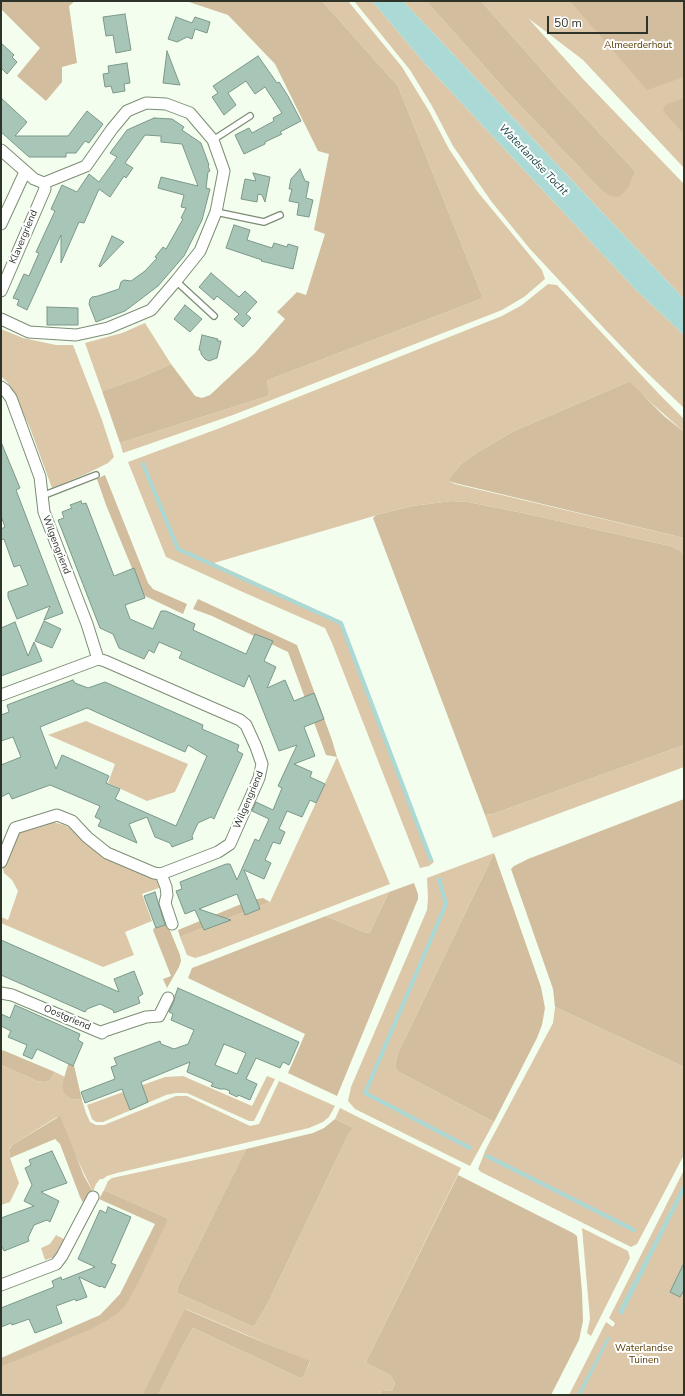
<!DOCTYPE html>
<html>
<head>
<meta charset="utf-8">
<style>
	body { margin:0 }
	#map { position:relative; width:685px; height:1396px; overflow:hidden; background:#f3feee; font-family:"Nunito Sans",sans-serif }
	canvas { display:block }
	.frame { position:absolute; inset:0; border:2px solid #2e342a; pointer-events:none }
	.scale { position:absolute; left:547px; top:16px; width:101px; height:18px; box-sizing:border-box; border:2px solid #2e342a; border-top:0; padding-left:5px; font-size:12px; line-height:14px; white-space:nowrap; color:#2e342a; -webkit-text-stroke:3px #fff; paint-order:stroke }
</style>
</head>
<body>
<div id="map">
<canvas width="685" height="1396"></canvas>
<div class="frame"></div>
<div class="scale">50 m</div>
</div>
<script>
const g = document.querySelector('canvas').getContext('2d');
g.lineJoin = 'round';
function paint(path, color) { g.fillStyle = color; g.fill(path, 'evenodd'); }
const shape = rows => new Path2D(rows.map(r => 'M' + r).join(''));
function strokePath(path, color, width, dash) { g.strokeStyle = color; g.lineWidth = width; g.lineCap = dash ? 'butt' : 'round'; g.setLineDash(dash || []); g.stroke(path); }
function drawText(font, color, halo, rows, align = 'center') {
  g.font = font + ' "Nunito Sans",sans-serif'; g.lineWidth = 4; g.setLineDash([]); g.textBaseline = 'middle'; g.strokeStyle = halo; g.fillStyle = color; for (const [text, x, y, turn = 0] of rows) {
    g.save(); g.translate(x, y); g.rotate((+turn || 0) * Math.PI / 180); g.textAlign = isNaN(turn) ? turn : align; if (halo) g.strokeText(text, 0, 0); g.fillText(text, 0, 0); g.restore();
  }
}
const green = shape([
	[322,1,348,1,402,67,429,111,449,149,477,191,542,270,545,279,524,297,502,310,233,415,123,453,120,443,268,396,269,391,267,382,268,380,481,299,481,293,398,86],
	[354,1,372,1,427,66,636,290,684,335,684,408,642,368,600,324,530,249,491,201,453,146,432,106,410,70],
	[403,1,426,1,508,93,599,188,635,171,566,97,481,1,684,1,684,168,583,60,528,18,583,79,684,184,684,299],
	[548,284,557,285,660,395,684,419,684,432,628,382,514,431,478,452,462,463,449,479,449,481,455,484,684,538,684,556,681,551,670,546,523,513,468,502,452,501,412,506,376,515,374,516,214,563,341,621,417,822,434,862,429,866,420,868,332,643,325,628,245,593,166,557,128,462,220,428,502,316,522,305],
	[145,323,171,364,139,378,102,391,85,343,122,333],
	[1,329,23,338,56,345,73,345,102,420,114,457,108,463,86,474,52,488,30,428,13,391,8,383,1,376],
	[86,721,188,764,175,792,147,801,108,783,115,764,48,735],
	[684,745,684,767,493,838,485,815,493,814],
	[337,757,390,884,205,955,195,958,187,955,180,937,270,902],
	[49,821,64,825,75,830,85,843,124,866,159,879,161,884,159,888,142,894,152,921,125,932,134,955,103,967,1,923,1,917,8,920,18,891,12,880,4,873,2,864,17,831],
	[494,853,398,1053,395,1066,397,1071,494,1122,470,1166,355,1109,348,1101,351,1087,427,910,428,898,427,878],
	[389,892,370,932,366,933,326,916],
	[555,1007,684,1067,684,1155,637,1244,631,1247,481,1172,478,1169,486,1149,553,1023],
	[1,1065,37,1081,44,1082,50,1080,55,1072,65,1077,62,1085,72,1099,82,1100,86,1113,90,1122,96,1125,104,1125,176,1096,187,1096,250,1126,259,1124,279,1081,335,1106,329,1117,323,1122,309,1128,117,1173,107,1176,103,1179,100,1179,96,1184,93,1192,57,1117,12,1145,9,1149,10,1158,19,1183,10,1202,1,1205],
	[183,1076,252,1106,267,1076,275,1079,254,1121,249,1121,187,1093,176,1093,166,1095,103,1122,96,1122,92,1119,87,1105,165,1077],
	[340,1108,461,1168,366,1362,368,1364,390,1375,395,1383,392,1391,382,1390,380,1395,158,1395,183,1345,193,1328,302,1379,306,1371,310,1362,186,1309,142,1395,1,1395,1,1367,113,1317,167,1218,104,1190,108,1181,112,1178,246,1149,178,1286,177,1293,254,1327,268,1303,348,1135,354,1128,335,1119],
	[684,1170,684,1395,569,1395,606,1322,613,1327,615,1323,609,1318],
	[582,1228,628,1251,630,1258,591,1336,587,1333,590,1319],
	[56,1235,66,1240,57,1256,45,1260,41,1248,50,1244]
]);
const forest = shape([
	[1,1,75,1,69,6,77,63,62,67,62,82,46,101,17,76,40,48,1,9],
	[186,1,322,1,398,86,481,293,481,299,268,380,267,382,269,391,268,396,120,443,102,391,139,378,171,364,195,396,202,398,210,395,255,353,285,319,277,312,297,292,306,295,325,234,314,230,329,154,318,151,275,64,228,15],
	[426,1,481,1,566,97,635,171,628,188,619,197,610,196,599,188,508,93],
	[570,1,684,1,684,77,647,90],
	[684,98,684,134,664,112,663,109,665,105],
	[628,382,630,382,664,416,684,432,684,538,455,483,449,481,449,479,462,463,478,452,514,431],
	[105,475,148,583,153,589,187,604,183,614,143,595,106,505,97,479],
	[452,501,468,502,523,513,670,546,681,551,684,556,684,745,493,814,485,815,373,518,376,515,412,506],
	[198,599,297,645,332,740,337,757,326,755,288,652,212,616,193,609],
	[684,799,684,1067,555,1007,553,989,511,869,514,866,528,859],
	[494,853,541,987,545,1008,542,1025,537,1038,494,1122,397,1071,395,1066,398,1053],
	[414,883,418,894,418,899,337,1096,288,1073,305,1034,188,978,192,968,326,916,366,933,370,932,389,892],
	[263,898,270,902,180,937,178,930,251,900],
	[167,923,180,955,181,961,179,967,167,988,163,979,171,976,153,930,154,928],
	[1,1050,5,1051,55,1072,50,1080,44,1082,37,1081,1,1065],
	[69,1061,73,1061,82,1100,72,1099,64,1093,62,1085],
	[60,1116,84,1176,93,1192,86,1208,80,1197,60,1144,55,1139,10,1158,9,1150,12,1145],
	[335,1119,354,1128,348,1135,268,1303,254,1327,177,1293,178,1286,246,1149,313,1133,324,1128],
	[458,1175,573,1233,577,1236,582,1292,583,1321,579,1340,551,1395,380,1395,382,1390,392,1391,395,1383,390,1375,368,1364,366,1362],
	[104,1190,167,1218,166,1223,139,1281,125,1306,113,1317,91,1329,1,1367,1,1358,100,1315,120,1294,155,1224,99,1199],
	[185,1309,248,1336,310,1361,306,1371,302,1379,193,1328,183,1345,158,1395,142,1395]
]);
const water = shape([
	[372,1,403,1,683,298,684,335,636,290,427,66],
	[684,1183,684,1192,622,1315,618,1312],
	[608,1336,610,1338,581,1395,577,1395]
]);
const stream = shape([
	[143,464,178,549,341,623,431,860],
	[439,879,446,904,365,1093,470,1148],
	[487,1156,634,1230]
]);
const building = shape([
	[125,14,131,50,116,53,113,35,106,36,103,17,125,14],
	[176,17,192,23,195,17,210,22,207,33,195,29,192,39,187,37,177,42,168,39,176,17],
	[1,43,14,55,12,57,17,62,7,74,1,68,1,43],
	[167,51,180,85,163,83,167,51],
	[258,56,277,83,279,82,288,96,301,121,280,132,282,134,265,142,265,144,244,154,235,135,249,128,252,133,274,121,273,118,282,113,265,87,255,94,246,81,228,93,236,105,224,115,212,97,218,93,213,86,258,56],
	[127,63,130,83,124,84,125,91,113,93,111,86,105,87,103,74,109,73,108,66,127,63],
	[1,98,27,122,15,136,68,136,87,111,103,124,89,143,85,141,76,153,66,153,66,157,29,157,1,132,1,98],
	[154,118,172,119,184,127,182,130,201,143,209,165,208,166,210,171,208,172,206,188,210,189,202,220,184,256,158,286,125,311,96,322,89,304,90,299,92,297,98,296,119,289,121,282,124,280,131,281,145,271,157,258,155,257,163,247,166,249,183,219,181,218,186,208,181,207,184,195,158,188,161,177,198,186,182,144,161,142,161,136,145,135,125,163,133,168,126,178,124,176,110,197,99,189,84,223,79,222,61,263,61,235,27,310,17,305,19,300,13,298,24,274,29,276,39,253,36,252,55,211,51,209,62,185,77,192,89,174,99,182,117,157,110,153,127,130,154,118],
	[300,169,305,181,309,182,306,198,313,200,309,217,297,215,299,203,289,201,292,189,289,189,291,179,300,169],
	[253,173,270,177,265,202,262,195,258,194,257,202,241,199,245,179,256,181,253,173],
	[234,225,250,230,247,240,272,248,274,243,287,247,288,244,298,247,293,269,261,261,262,260,226,248,234,225],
	[112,236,124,242,100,267,99,266,112,236],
	[211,273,239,297,245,291,257,302,246,314,251,318,243,327,234,319,239,314,217,296,214,300,199,287,211,273],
	[185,305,202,319,190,332,174,319,185,305],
	[47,307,78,308,78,325,47,325,47,307],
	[202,335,218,339,217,341,221,341,217,358,209,361,205,359,201,354,201,351,199,350,202,335],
	[1,442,20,488,16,490,63,613,44,620,50,606,17,619,8,597,8,592,28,585,20,565,14,567,4,539,1,540,1,529,5,527,1,516,1,442],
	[81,501,82,504,86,503,114,576,134,568,145,598,125,605,130,619,153,629,161,611,166,611,195,624,193,630,246,654,255,634,273,641,264,661,276,667,267,688,285,680,294,701,314,693,324,719,304,727,315,756,294,764,312,772,310,777,325,784,316,803,310,800,302,817,287,811,279,829,285,832,280,844,273,842,265,860,271,863,264,879,244,870,260,909,245,915,237,894,199,909,231,920,204,930,195,910,185,914,176,891,182,889,180,882,226,864,230,864,237,880,255,839,259,841,269,819,252,811,256,802,273,810,282,788,278,786,297,745,279,751,249,675,244,687,179,658,182,652,159,642,154,653,149,650,144,659,119,648,113,634,100,628,58,520,64,518,62,512,72,508,70,505,81,501],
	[44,621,61,629,52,648,35,641,44,621],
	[15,622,28,656,34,642,42,661,1,676,1,628,15,622],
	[73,680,75,683,88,688,105,682,203,725,202,729,239,745,237,751,243,754,214,819,211,817,198,823,192,836,193,839,172,847,170,843,155,837,147,817,129,824,137,843,98,826,101,820,95,817,100,806,50,785,12,799,9,793,1,797,1,765,21,757,13,737,1,741,1,715,9,712,7,705,73,680],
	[87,708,185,752,188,745,207,756,176,826,115,799,120,789,106,783,109,776,62,755,56,769,40,727,87,708],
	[155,892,165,925,156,928,144,896,155,892],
	[1,940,119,992,114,979,134,971,143,994,138,997,140,1003,114,1013,113,1010,100,1004,87,1009,85,1012,1,975,1,940],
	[178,988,299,1042,289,1065,283,1062,280,1068,256,1058,246,1079,257,1084,250,1100,238,1095,237,1097,229,1093,230,1091,225,1089,220,1089,211,1086,213,1083,187,1072,190,1062,141,1082,148,1102,130,1110,122,1089,85,1103,81,1092,115,1079,111,1067,117,1065,114,1058,160,1041,161,1044,174,1049,188,1044,194,1030,171,1020,173,1014,169,1012,174,1001,175,996,178,988],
	[224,1044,246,1053,237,1074,215,1065,224,1044],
	[15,1005,80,1034,78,1040,83,1043,73,1066,37,1049,32,1059,23,1055,27,1045,8,1037,11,1031,1,1026,1,1014,10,1018,15,1005],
	[52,1151,67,1183,41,1192,59,1201,50,1222,47,1220,34,1225,28,1238,29,1241,4,1251,1,1245,1,1218,34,1206,24,1201,32,1185,25,1168,31,1165,29,1160,52,1151],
	[108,1207,131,1217,111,1263,116,1265,105,1288,101,1286,100,1287,79,1277,87,1297,76,1301,75,1299,56,1306,62,1323,35,1333,29,1319,12,1325,11,1323,1,1327,1,1308,54,1287,52,1281,61,1277,62,1280,95,1267,78,1259,100,1210,106,1213,108,1207],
	[684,1263,684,1290,680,1297,670,1292,684,1263]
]);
const service = shape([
	[213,140,250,116],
	[216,212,264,222,280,215],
	[176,281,214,316],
	[42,496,96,475]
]);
const minor = shape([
	[1,150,34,179,44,183,86,166,112,129,127,111,146,103,166,104,190,113,213,140,224,171,216,212,200,251,176,281,151,310,108,328,76,335,29,332,1,319],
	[1,224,25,172],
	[1,291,45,189,44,183],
	[1,387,5,390,11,398,40,477,44,512,87,624,98,659],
	[1,695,98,659,105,661,240,720,246,725,256,747,262,764,259,778,230,844,218,852,161,874,154,873,107,853,87,837,72,821,57,815,15,828,1,862],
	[161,874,166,887,167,895,165,903,172,924],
	[1,993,12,995,102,1033,104,1031,146,1017,159,1016,168,998],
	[1,1285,56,1264,62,1256,93,1197]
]);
const parkNames = [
	["Almeerderhout",638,46],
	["Waterlandse",644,1349],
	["Tuinen",644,1361]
];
const streetNames = [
	["Klavergriend",24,237,-67],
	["Wilgengriend",56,545,69],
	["Wilgengriend",249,800,-67],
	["Oostgriend",67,1018,23]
];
const waterNames = [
	["Waterlandse Tocht",533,160,46]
];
paint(green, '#dcc7a8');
paint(forest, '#d2be9e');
paint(water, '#aad9d6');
strokePath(stream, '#aad9d6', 4);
paint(building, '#a8c6b7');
strokePath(building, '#7b988a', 1);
strokePath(service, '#7d8d75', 8);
strokePath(minor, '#7d8d75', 13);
strokePath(service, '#fff', 5.5);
strokePath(minor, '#fff', 11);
drawText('10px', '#593c00', '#fff', parkNames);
drawText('10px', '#2e342a', '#fff', streetNames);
drawText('italic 11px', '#1a4543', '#fff', waterNames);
</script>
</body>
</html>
